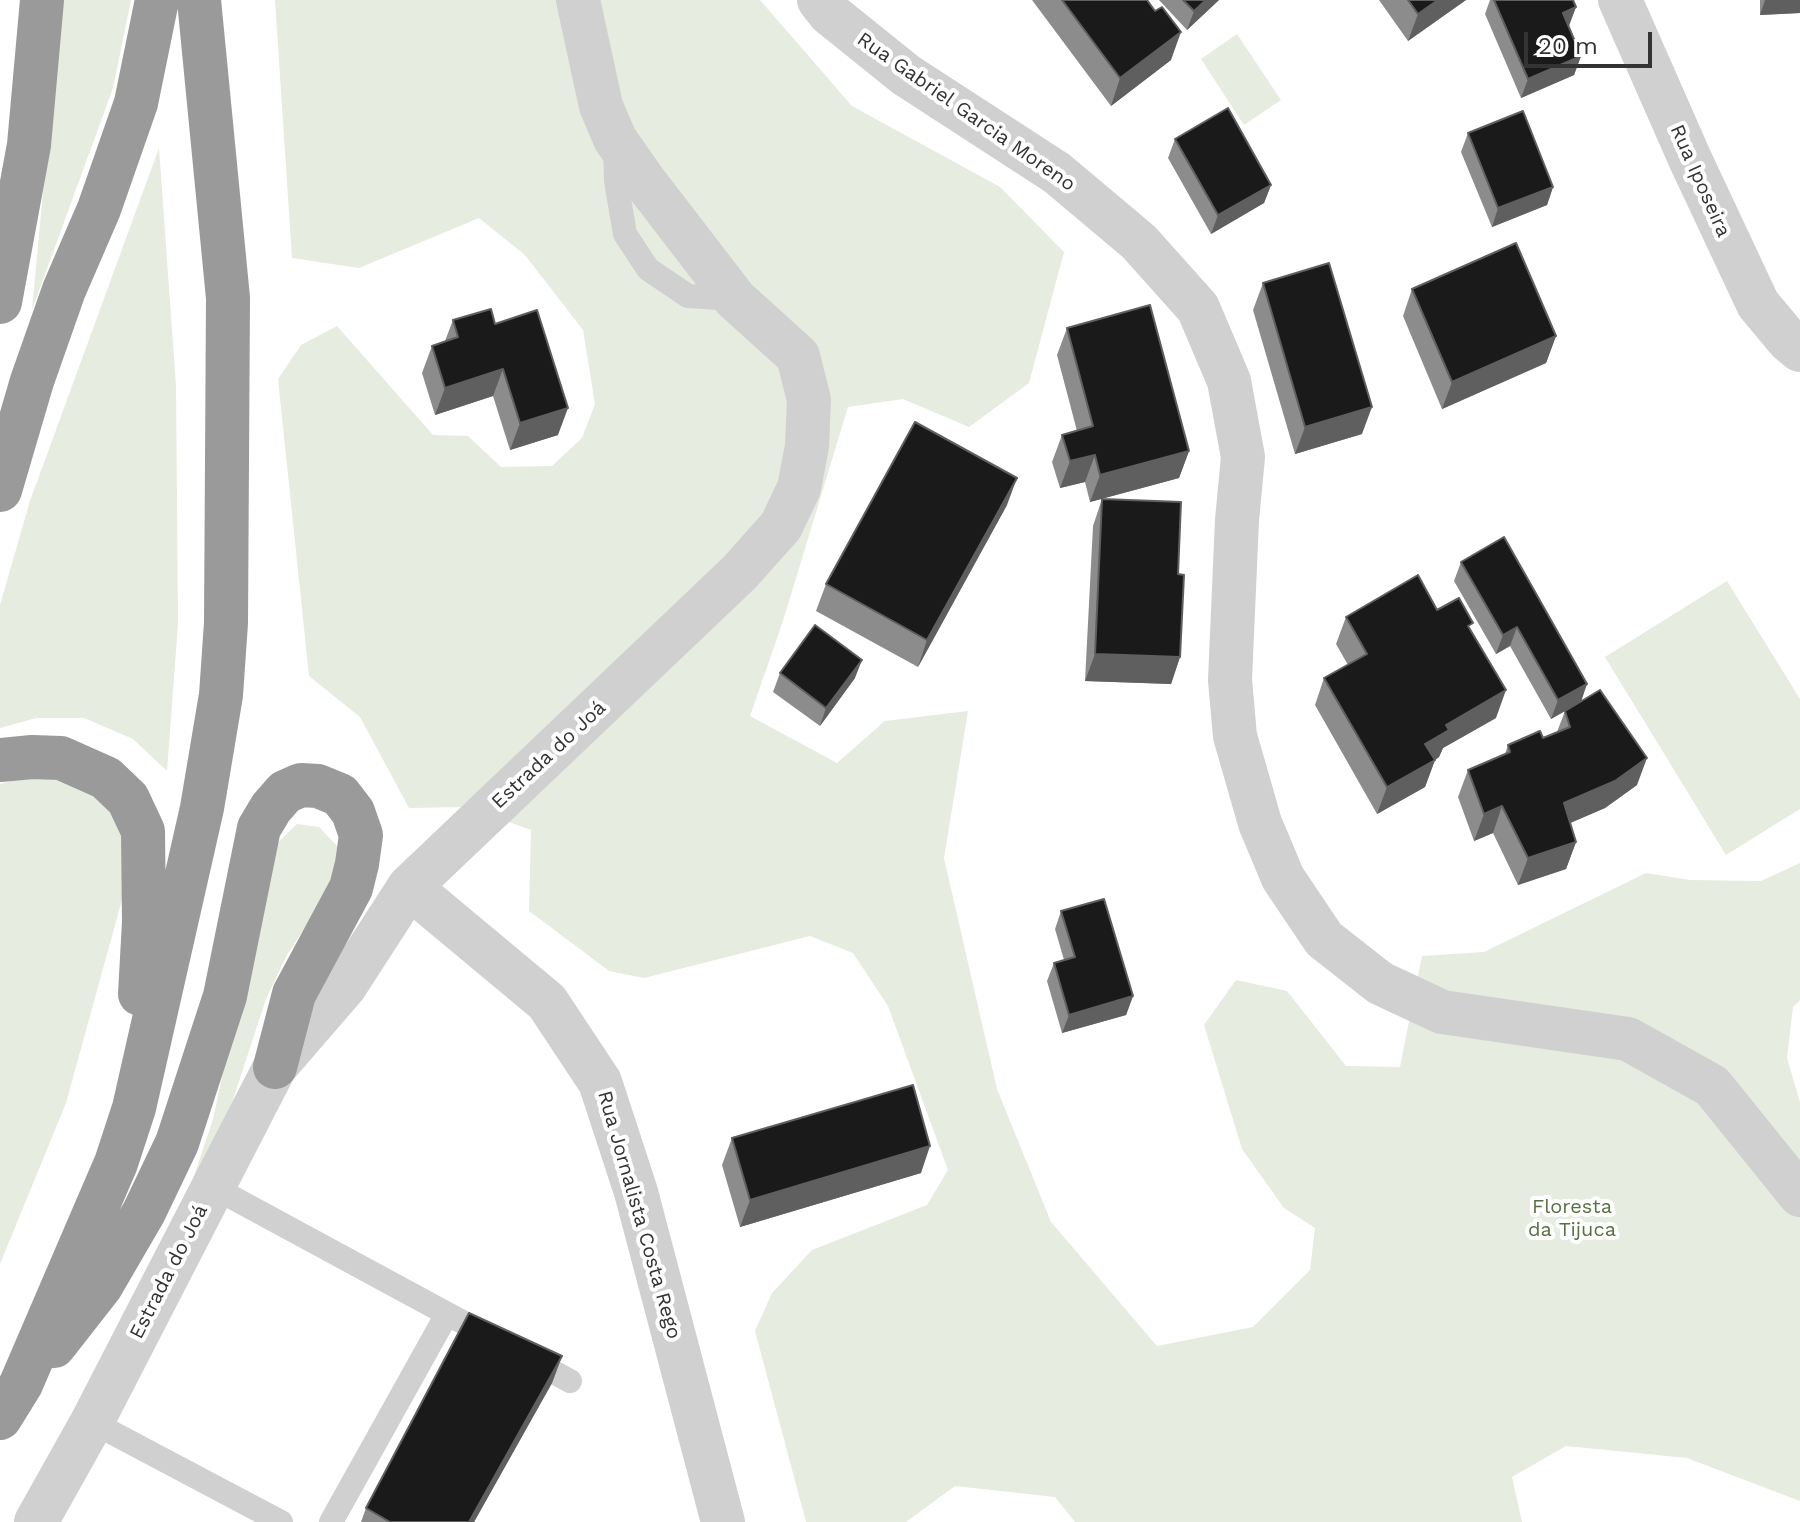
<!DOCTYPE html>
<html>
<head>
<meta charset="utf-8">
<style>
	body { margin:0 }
	#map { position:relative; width:1800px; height:1522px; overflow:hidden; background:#fff; font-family:"Work Sans",sans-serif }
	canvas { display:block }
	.scale { position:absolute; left:1524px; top:32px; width:128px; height:36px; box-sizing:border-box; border:4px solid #333; border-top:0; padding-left:10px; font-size:24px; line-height:28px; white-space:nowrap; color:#333; -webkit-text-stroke:6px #fff; paint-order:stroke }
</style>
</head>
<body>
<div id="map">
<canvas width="1800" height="1522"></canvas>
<div class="scale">20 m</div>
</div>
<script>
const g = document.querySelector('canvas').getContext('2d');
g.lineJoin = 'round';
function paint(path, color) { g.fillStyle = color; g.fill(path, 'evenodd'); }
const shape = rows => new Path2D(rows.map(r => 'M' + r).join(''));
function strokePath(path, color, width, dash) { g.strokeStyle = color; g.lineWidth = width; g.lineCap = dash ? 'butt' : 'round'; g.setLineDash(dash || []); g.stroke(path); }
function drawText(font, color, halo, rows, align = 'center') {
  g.font = font + ' "Work Sans",sans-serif'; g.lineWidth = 8; g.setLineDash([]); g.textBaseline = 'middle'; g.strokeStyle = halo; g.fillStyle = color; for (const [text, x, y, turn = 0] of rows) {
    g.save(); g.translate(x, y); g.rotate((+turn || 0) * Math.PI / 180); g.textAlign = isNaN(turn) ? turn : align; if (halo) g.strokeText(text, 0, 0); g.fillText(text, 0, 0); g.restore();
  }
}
const green = shape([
	[61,0,131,0,113,88,32,310],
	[275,0,760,0,852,106,1000,187,1064,252,1029,383,969,427,903,399,848,407,783,621,750,716,837,763,885,721,968,711,944,858,997,1089,1051,1222,1157,1346,1253,1327,1310,1270,1315,1228,1284,1208,1242,1149,1204,1025,1236,980,1287,991,1346,1066,1400,1067,1422,956,1484,952,1646,873,1690,880,1761,881,1800,863,1800,1000,1793,1007,1787,1058,1800,1102,1800,1501,1687,1458,1566,1446,1512,1477,1522,1522,1075,1522,1055,1497,955,1486,906,1522,806,1522,755,1331,772,1293,812,1250,927,1205,948,1170,888,1006,853,953,810,936,644,978,609,971,529,911,531,830,468,807,409,808,360,717,309,676,278,379,301,345,337,326,433,435,468,436,501,467,552,466,582,438,595,404,583,330,525,255,479,218,359,268,292,258],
	[1237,34,1281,100,1244,125,1201,59],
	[159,148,176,386,178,624,167,771,133,739,84,718,36,718,0,728,0,605,30,501],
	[1727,581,1800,699,1800,809,1726,855,1605,657],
	[33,775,67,777,99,793,122,821,128,878,66,1103,0,1264,0,784],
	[297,824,319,827,341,850,333,884,287,955,266,999,227,1118,193,1179,213,1119,271,849]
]);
const lane = shape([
	[615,145,616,181,625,234,648,269,688,296,735,299],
	[213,1187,490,1337],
	[526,1357,570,1381],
	[92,1422,281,1522],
	[331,1522,447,1314]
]);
const street = shape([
	[819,0,829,13,906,75,1057,173,1139,242,1198,308,1229,381,1243,457,1237,520,1230,680,1235,736,1260,823,1283,878,1324,939,1380,983,1442,1012,1628,1039,1712,1086,1800,1195],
	[1620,0,1690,159,1758,304,1788,340,1800,350],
	[409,887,547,1002,600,1082,636,1192,723,1522],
	[36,1522,92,1422,275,1067,345,986,409,887,739,573,781,526,799,488,807,446,809,400,798,356,735,299,645,182,615,139,601,106,578,0]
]);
const highway = shape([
	[0,302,29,145,42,0],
	[0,490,32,381,64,290,99,209,136,103,157,0],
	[0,760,32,757,61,758,106,778,128,799,143,831,144,922,140,994],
	[54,1346,101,1286,144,1212,177,1143,225,996,259,828,271,808,285,792,301,785,318,786,340,795,353,812,361,835,357,864,351,888,294,994,275,1067],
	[0,1418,21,1384,116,1163,134,1108,202,808,221,695,226,623,228,298,199,0]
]);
const wall = shape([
	[1032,0,1147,0,1171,60,1111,106],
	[1159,0,1219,0,1187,30],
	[1379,0,1466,0,1408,41],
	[1490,0,1573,0,1576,7,1568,26,1581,56,1574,75,1521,98,1485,14],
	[1760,0,1800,0,1800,13,1760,15],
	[1468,133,1553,187,1547,205,1492,227,1461,152],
	[1175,139,1271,185,1264,203,1211,234,1168,158],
	[1263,283,1362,434,1295,454,1253,310],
	[1412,289,1556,336,1546,363,1442,409,1403,316],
	[453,320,495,324,558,435,510,450,493,396,435,415,422,373,432,346,445,341],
	[1067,328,1189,451,1179,478,1090,502,1085,482,1060,488,1052,462,1062,435,1077,431,1057,355],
	[1102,499,1178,574,1180,657,1171,684,1085,681,1093,526],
	[1007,505,918,667,816,611,826,584],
	[1461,562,1581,701,1637,785,1605,808,1570,823,1576,842,1566,869,1518,885,1493,833,1474,841,1458,797,1468,770,1505,754,1508,745,1543,738,1557,732,1565,711,1551,719,1510,646,1496,654,1454,581],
	[1437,610,1471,630,1496,718,1443,748,1439,757,1435,760,1425,787,1377,814,1315,705,1324,678,1348,665,1336,644,1346,617],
	[780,673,855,678,820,726,773,692],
	[1061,911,1133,996,1126,1015,1062,1033,1047,981,1054,963,1064,960,1055,929],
	[732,1138,921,1173,740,1227,722,1165],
	[562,1356,552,1383,474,1522,361,1522,366,1508]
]);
const shadedWall = shape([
	[1206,0,1219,0,1187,30,1194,11],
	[1438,0,1466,0,1408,41,1418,14],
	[1765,0,1800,0,1800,13,1760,15],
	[1576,7,1569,26,1556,32,1563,13],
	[1181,32,1171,60,1111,106,1120,78],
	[1581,56,1574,75,1521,98,1528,79],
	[1271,185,1264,203,1211,234,1218,215],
	[1553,187,1547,205,1492,227,1498,208],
	[1556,336,1546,363,1442,409,1452,382],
	[503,369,493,396,435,415,445,388],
	[1372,407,1362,434,1295,454,1305,427],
	[568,408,558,435,510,450,520,423],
	[1189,451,1179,478,1090,502,1100,475],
	[1095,455,1085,482,1060,488,1070,461],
	[1017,478,1007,505,918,667,927,640],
	[1517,627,1510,646,1496,654,1503,635],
	[1095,654,1180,657,1171,684,1085,681],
	[862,660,855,678,820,726,826,708],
	[1587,684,1581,702,1551,719,1558,700],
	[1506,690,1496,718,1443,748,1439,757,1435,760,1425,787,1377,814,1387,787,1425,744,1446,725],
	[1647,758,1637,785,1605,808,1554,830,1564,803],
	[1502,806,1493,833,1474,841,1484,814],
	[1576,842,1566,869,1518,885,1528,858],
	[1133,996,1126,1015,1062,1033,1069,1015],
	[930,1146,921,1173,740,1227,750,1200],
	[562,1356,552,1383,474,1522,469,1522]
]);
const building = shape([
	[1062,0,1147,0,1155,11,1162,7,1181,32,1120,78,1062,0],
	[1183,0,1206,0,1194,11,1183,0],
	[1408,0,1438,0,1418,14,1408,0],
	[1494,0,1573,0,1576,7,1563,13,1581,56,1528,79,1494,0],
	[1228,108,1271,185,1218,215,1175,139,1228,108],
	[1523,111,1553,187,1498,208,1468,133,1523,111],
	[1516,243,1556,336,1452,382,1412,289,1516,243],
	[1329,263,1372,407,1305,427,1263,283,1329,263],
	[1150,305,1189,451,1100,475,1095,455,1070,461,1062,435,1093,426,1067,328,1150,305],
	[491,309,495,324,537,310,568,408,520,423,503,369,445,388,432,346,458,337,453,320,491,309],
	[915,422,1017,478,927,640,826,584,915,422],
	[1102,499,1181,502,1178,574,1184,575,1180,657,1095,654,1102,499],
	[1504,537,1587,684,1558,700,1517,627,1503,635,1461,562,1504,537],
	[1418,575,1437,610,1459,598,1473,623,1468,626,1506,690,1446,725,1449,730,1425,744,1435,760,1387,787,1324,678,1367,654,1346,617,1418,575],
	[815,625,862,660,826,708,780,673,815,625],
	[1600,690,1647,758,1615,781,1564,803,1576,842,1528,858,1502,806,1484,814,1468,770,1510,752,1508,745,1540,731,1543,738,1570,727,1565,711,1600,690],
	[1104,899,1133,996,1069,1015,1054,963,1075,957,1061,911,1104,899],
	[913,1085,930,1146,750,1200,732,1138,913,1085],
	[469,1313,562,1356,469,1522,390,1522,366,1508,469,1313]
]);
const streetNames = [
	["Rua Gabriel Garcia Moreno",966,112,35],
	["Rua Iposeira",1700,181,66],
	["Estrada do Joá",549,755,-43],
	["Rua Jornalista Costa Rego",639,1215,74],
	["Estrada do Joá",169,1272,-63]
];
const parkNames = [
	["Floresta",1572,1207],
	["da Tijuca",1572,1230]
];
paint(green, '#e6ecdf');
strokePath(lane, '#d0d0d0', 24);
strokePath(street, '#d0d0d0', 44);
strokePath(highway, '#9a9a9a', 44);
paint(wall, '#8c8c8c');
paint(shadedWall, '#5f5f5f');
paint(building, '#1a1a1a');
strokePath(building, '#5f5f5f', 2);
drawText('20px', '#333', '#fff', streetNames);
drawText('20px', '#56703f', '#fff', parkNames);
</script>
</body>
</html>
